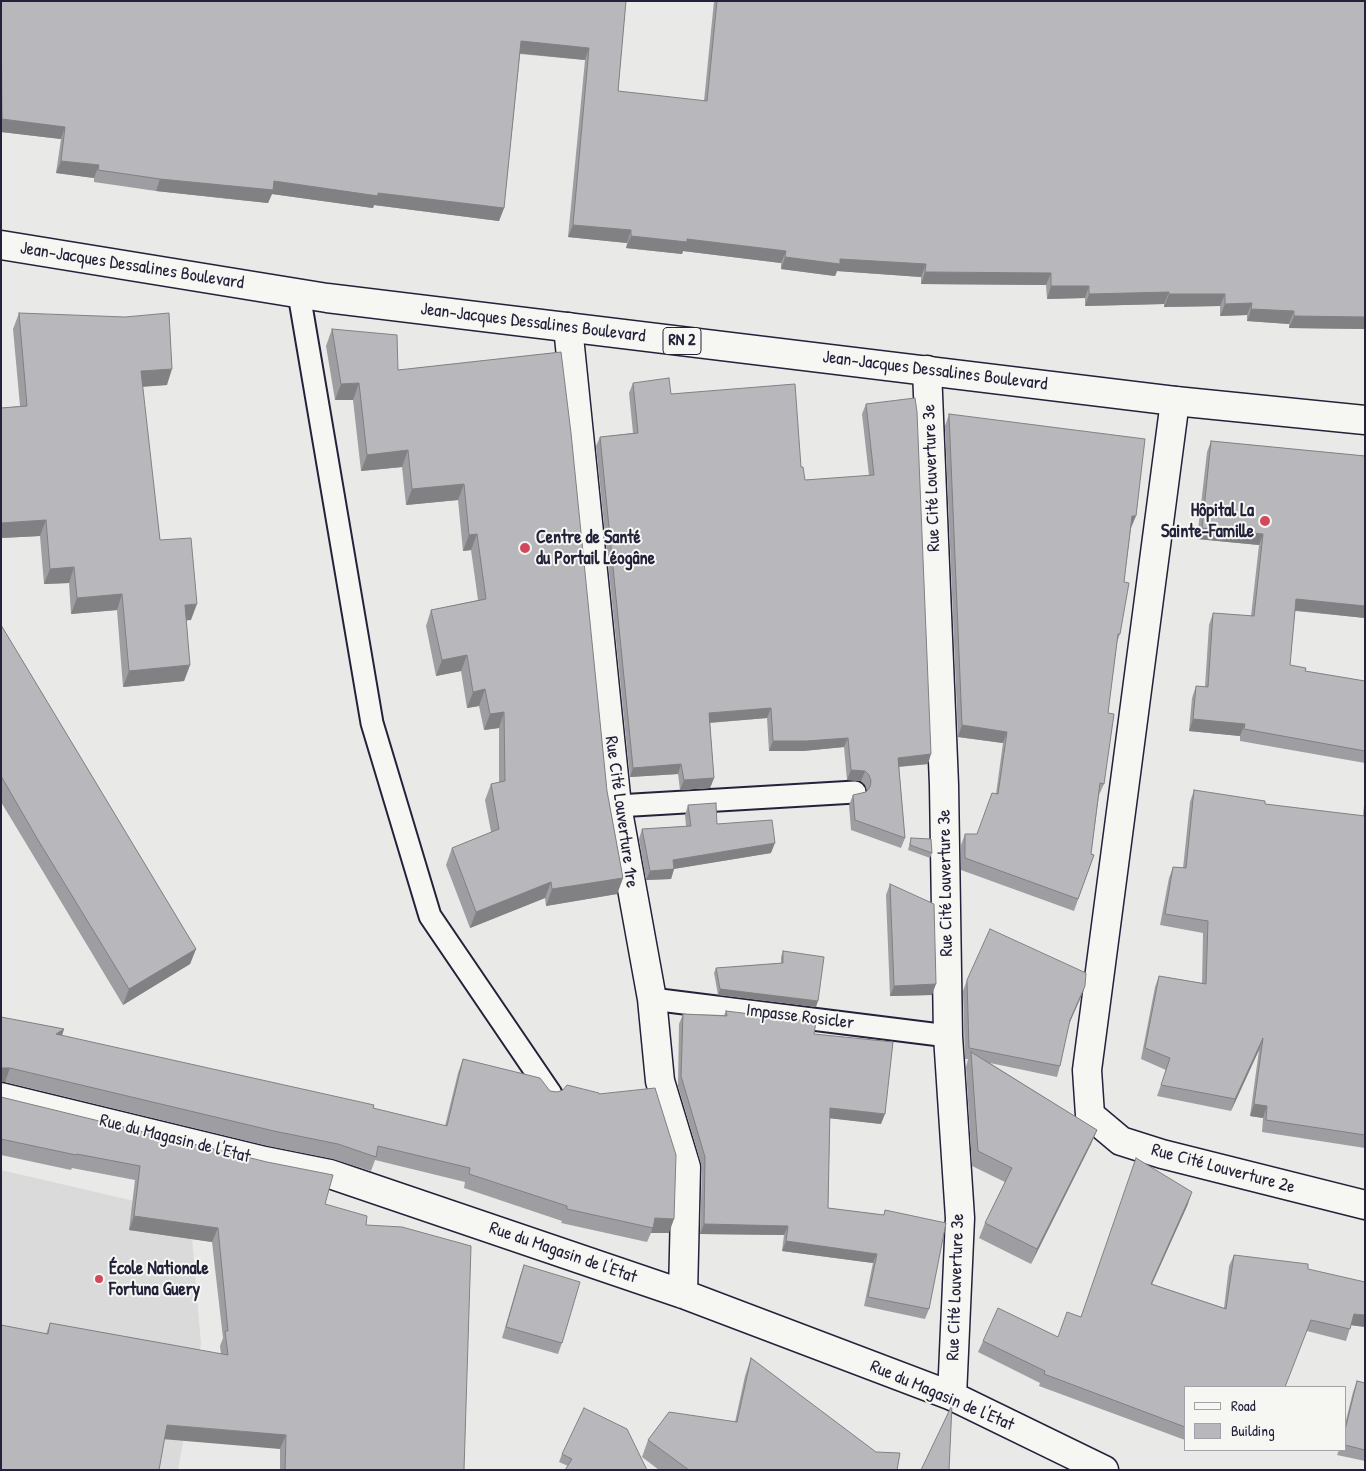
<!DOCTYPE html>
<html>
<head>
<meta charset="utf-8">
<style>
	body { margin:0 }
	#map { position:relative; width:1366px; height:1471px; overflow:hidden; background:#e9e9e7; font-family:"Patrick Hand",sans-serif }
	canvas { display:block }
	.frame { position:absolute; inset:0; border:2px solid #22223b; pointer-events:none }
	.legend { position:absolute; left:1184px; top:1386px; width:162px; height:65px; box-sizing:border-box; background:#f6f6f2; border:1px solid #a1a1a9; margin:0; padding:6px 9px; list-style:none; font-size:15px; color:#22223b }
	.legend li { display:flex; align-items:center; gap:10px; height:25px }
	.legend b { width:25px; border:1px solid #a1a1a9 }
</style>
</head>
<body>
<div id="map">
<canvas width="1366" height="1471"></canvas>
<div class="frame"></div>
<ul class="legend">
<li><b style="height:6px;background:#f6f6f2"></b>Road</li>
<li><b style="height:14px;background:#b8b8bc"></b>Building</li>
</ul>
</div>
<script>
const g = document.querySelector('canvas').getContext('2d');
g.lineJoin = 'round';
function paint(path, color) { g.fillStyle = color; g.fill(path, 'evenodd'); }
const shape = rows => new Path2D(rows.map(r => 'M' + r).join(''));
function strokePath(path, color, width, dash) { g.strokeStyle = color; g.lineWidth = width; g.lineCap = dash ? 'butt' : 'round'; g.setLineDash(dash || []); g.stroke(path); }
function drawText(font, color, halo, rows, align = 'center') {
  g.font = font + ' "Patrick Hand",sans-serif'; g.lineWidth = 4; g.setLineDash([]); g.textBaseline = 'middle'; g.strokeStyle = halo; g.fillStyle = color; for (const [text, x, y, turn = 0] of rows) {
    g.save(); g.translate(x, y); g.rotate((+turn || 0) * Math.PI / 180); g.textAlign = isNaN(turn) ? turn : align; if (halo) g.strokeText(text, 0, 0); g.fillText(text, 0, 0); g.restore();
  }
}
const built = shape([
	[1,1170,190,1214,201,1344,178,1470,1,1470]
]);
const service = shape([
	[299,294,372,723,430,916,551,1094],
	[617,806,855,792],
	[652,999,948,1036]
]);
const minor = shape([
	[568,327,617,806,652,999,660,1081,686,1167,683,1294],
	[927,370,944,785,948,1036,960,1218,952,1396],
	[1175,401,1087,1070,1090,1115,1121,1141,1162,1154,1365,1205],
	[1,1097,265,1161,330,1174,683,1294,952,1396,1104,1470]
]);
const primary = shape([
	[1,245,327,298,1175,401,1365,420]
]);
const wall = shape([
	[1,1,626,1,618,91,704,101,714,1,1365,1,1365,329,1289,328,1289,324,1247,321,1247,315,1220,316,1220,306,1164,307,1164,304,1085,306,1085,298,1047,299,1046,285,921,284,921,277,837,271,835,276,781,269,781,263,683,251,682,254,626,248,627,243,568,237,585,60,520,54,504,208,499,221,374,205,373,208,272,194,268,203,156,191,94,182,94,178,56,173,61,139,1,132],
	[19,313,167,385,142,387,160,540,191,620,186,620,190,665,184,681,123,687,117,610,71,614,69,583,44,584,40,536,1,538,1,408,20,406,13,329],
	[332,329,398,370,561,352,607,791,623,878,617,894,546,906,545,898,470,928,446,865,452,848,491,832,485,800,491,784,499,782,499,728,484,730,479,706,467,708,461,671,436,676,426,626,431,610,478,600,471,550,463,551,458,500,406,505,402,467,361,471,353,400,335,400,326,346],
	[633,383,671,394,801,467,805,480,869,476,862,414,866,404,928,764,899,767,905,838,901,848,851,830,849,805,853,795,866,792,867,791,865,785,861,781,847,780,844,747,803,751,769,751,767,718,710,723,714,778,710,788,680,790,678,774,630,777,596,446,600,437,633,433,629,393],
	[949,414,1131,528,1124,582,1120,634,1117,642,1108,713,1104,784,1099,795,1091,854,1094,855,1074,911,961,870,961,845,965,834,977,834,996,794,1003,743,958,737,945,426],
	[1211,441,1365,456,1365,618,1295,611,1290,665,1305,671,1365,681,1365,763,1240,741,1240,736,1189,731,1192,698,1196,686,1205,687,1209,625,1213,613,1251,616,1259,545,1197,539,1207,452],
	[1,625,196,949,190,964,123,1005,33,855,1,802],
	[1194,790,1265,804,1363,816,1365,794,1365,1148,1262,1132,1263,1118,1250,1116,1259,1050,1231,1111,1157,1096,1166,1070,1141,1059,1155,987,1159,976,1202,983,1203,933,1160,925,1169,878,1173,867,1183,868,1190,802],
	[688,805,717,824,771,853,674,869,671,879,646,880,639,839,642,829,686,826,685,815],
	[911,838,932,853,930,858,908,850],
	[890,884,932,995,890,996,886,895],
	[783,951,816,1007,718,995,714,973,716,968,781,963,781,957],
	[967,980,1085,986,1069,1024,1060,1066,1057,1077,990,1063,1097,1130,1091,1144,1031,1264,979,1238,985,1223,1005,1182,972,1166,966,1067,968,1059,965,1059,963,991],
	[726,1011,814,1034,881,1124,830,1118,828,1208,884,1215,885,1210,929,1309,925,1319,864,1306,873,1263,782,1251,784,1235,700,1234,702,1167,678,1086,679,1024,683,1014,724,1015],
	[1,1017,64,1029,62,1036,445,1126,458,1073,463,1059,550,1091,557,1092,599,1094,669,1233,651,1233,647,1242,561,1223,562,1221,464,1188,465,1182,375,1160,371,1171,333,1159,268,1146,5,1082,1,1082],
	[1,1097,325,1204,366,1225,464,1470,280,1470,280,1449,46,1334,50,1323,221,1354,220,1346,223,1338,212,1242,129,1230,135,1180,72,1168,71,1170,1,1155],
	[1188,1204,1152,1284,1224,1308,1229,1266,1234,1255,1308,1269,1365,1327,1351,1325,1346,1341,1307,1331,1185,1387,1185,1440,1039,1386,1040,1383,978,1352,983,1341,1058,1337,1080,1317],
	[524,1265,562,1343,558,1354,502,1338,520,1276],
	[751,1358,897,1470,659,1470,642,1457,648,1440,735,1422,745,1376],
	[1357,1381,1365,1383,1365,1461,1337,1455,1339,1450,1345,1450,1345,1424,1353,1392],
	[562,1454,647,1470,568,1466,559,1462]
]);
const shadedWall = shape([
	[521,41,589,48,585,60,517,53],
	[2,119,65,127,61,139,1,132],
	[61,161,99,165,94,178,56,173],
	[160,179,274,181,378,193,504,208,499,221,374,205,373,208,272,194,268,203,156,191],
	[573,225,631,230,627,243,568,237],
	[631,236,687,239,786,251,781,263,683,251,682,254,626,248],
	[785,257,840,259,926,264,921,277,837,271,835,276,781,269],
	[925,272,1051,273,1046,285,921,284],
	[1051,286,1089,286,1085,298,1047,299],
	[1169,292,1164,304,1085,306,1089,294],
	[1169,294,1225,294,1220,306,1164,307],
	[1252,303,1247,315,1220,316,1225,304],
	[1251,309,1294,311,1289,324,1247,321],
	[1294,316,1365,317,1365,329,1289,328],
	[172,369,167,385,135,387,141,371],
	[359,383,353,400,335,400,341,384],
	[408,450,402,467,361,471,367,455],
	[464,484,458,500,406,505,412,489],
	[1132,516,1136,516,1131,528,1128,527],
	[46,520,40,536,1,538,1,523],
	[1202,528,1263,534,1259,545,1197,539],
	[477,534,471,550,463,551,469,535],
	[74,567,69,583,44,584,50,569],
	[122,594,117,610,71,614,77,598],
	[1296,599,1365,606,1365,618,1291,610],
	[197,604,191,620,179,621,185,605],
	[467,655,461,671,436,676,442,660],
	[190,665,184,681,123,687,129,671],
	[485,689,479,706,467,708,473,692],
	[771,708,767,718,705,723,709,713],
	[504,712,499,728,484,730,490,714],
	[1193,719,1245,724,1240,736,1189,731],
	[962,725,1007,732,1003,743,958,737],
	[848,738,844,747,803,751,769,751,773,741],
	[931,754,928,764,894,767,898,758],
	[681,764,678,774,630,777,633,768],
	[851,770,865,771,861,781,847,780],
	[714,778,710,788,680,790,684,780],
	[775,843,771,853,673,869,674,869,671,879,646,880,650,871,673,860],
	[623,878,617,894,546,906,552,889],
	[551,882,545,898,470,928,476,912],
	[196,949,190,964,123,1005,129,989],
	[936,984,932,995,890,996,894,986],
	[1085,986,1081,997,1066,1031,1070,1020],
	[720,989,818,1001,816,1007,718,995],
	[64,1029,59,1043,56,1034],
	[1263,1038,1259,1050,1231,1111,1235,1099],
	[1,1068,10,1068,5,1082,1,1082],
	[1254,1104,1267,1106,1263,1118,1250,1116],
	[830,1108,885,1114,881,1124,827,1118],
	[1097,1130,1091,1144,1031,1264,1037,1249],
	[1192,1192,1188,1204,1147,1295,1151,1284],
	[134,1216,218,1228,212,1242,129,1230],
	[655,1218,674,1219,669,1233,651,1233],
	[704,1224,788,1226,784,1235,700,1234],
	[786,1241,877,1254,873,1263,782,1251],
	[1354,1314,1365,1315,1365,1327,1350,1325],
	[167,1425,286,1435,280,1449,162,1439]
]);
const building = shape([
	[1,1,626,1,618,91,707,101,717,1,1365,1,1365,317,1294,316,1294,311,1251,309,1252,303,1225,304,1225,294,1169,294,1169,292,1089,294,1089,286,1051,286,1051,273,925,272,926,264,840,259,840,264,785,257,786,251,687,239,687,242,631,236,631,230,573,225,589,48,521,41,504,208,378,193,378,196,274,181,273,190,160,179,98,170,99,165,61,161,65,127,2,119,1,1],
	[19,313,125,317,169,313,172,369,141,371,160,540,191,538,197,604,185,605,190,665,129,671,122,594,77,598,74,567,50,569,46,520,1,523,1,408,27,406,19,313],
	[332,329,397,335,398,370,561,352,571,433,607,791,623,878,552,889,551,882,476,912,452,848,499,829,491,784,505,781,504,712,490,714,485,689,473,692,467,655,442,660,431,610,486,599,477,534,469,535,464,484,412,489,408,450,367,455,359,383,341,384,332,329],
	[669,378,671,394,795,384,801,467,803,467,805,480,874,475,866,404,915,398,917,412,931,754,898,758,905,838,855,820,853,795,866,792,870,787,871,781,869,775,865,771,851,770,848,738,806,741,773,741,771,708,709,713,714,778,684,780,681,764,633,768,600,437,638,433,633,383,669,378],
	[949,414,1145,439,1136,516,1132,516,1124,582,1129,583,1120,634,1118,634,1108,713,1114,714,1104,784,1100,783,1091,854,1094,855,1078,899,965,858,965,834,977,834,992,793,998,794,1007,732,962,725,949,414],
	[1211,441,1365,456,1365,606,1296,599,1290,665,1306,668,1305,671,1365,681,1365,751,1244,729,1245,724,1193,719,1196,686,1208,687,1213,613,1254,616,1263,534,1202,528,1211,441],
	[1,625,196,949,129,989,38,840,1,776,1,625],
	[1194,790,1265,801,1265,804,1365,816,1365,1135,1266,1120,1267,1106,1254,1104,1263,1038,1235,1099,1161,1085,1170,1058,1145,1048,1159,976,1206,984,1208,921,1165,914,1173,867,1186,868,1194,790],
	[716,803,717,824,772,820,775,843,673,860,674,869,650,871,642,829,691,826,688,805,716,803],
	[911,838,931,839,932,853,910,845,911,838],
	[890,884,934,904,936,984,894,986,890,884],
	[990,929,1086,973,1085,986,1070,1020,1060,1066,969,1048,967,980,990,929],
	[783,951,824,957,818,1001,720,989,716,968,783,963,783,951],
	[726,1011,816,1022,814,1034,893,1042,885,1114,830,1108,828,1208,884,1215,885,1210,946,1223,929,1309,868,1297,877,1254,786,1241,788,1226,704,1224,705,1157,681,1076,683,1014,727,1016,726,1011],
	[1,1017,64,1029,56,1034,374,1105,373,1108,447,1126,463,1059,540,1078,550,1091,557,1092,563,1090,567,1085,599,1093,599,1094,655,1088,676,1155,674,1219,655,1218,653,1228,567,1209,567,1206,469,1174,470,1168,378,1146,376,1157,338,1144,274,1131,10,1068,1,1068,1,1017],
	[971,1052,1097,1130,1037,1249,985,1223,1012,1168,978,1151,971,1052],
	[1,1097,267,1162,333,1175,325,1204,367,1216,366,1225,402,1227,471,1246,464,1470,285,1470,286,1435,167,1425,159,1470,1,1470,1,1325,48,1334,50,1323,228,1355,225,1331,228,1331,218,1228,134,1216,140,1166,77,1154,76,1155,1,1139,1,1097],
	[1136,1158,1192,1192,1151,1284,1226,1309,1234,1255,1308,1264,1308,1269,1365,1282,1365,1315,1354,1314,1350,1329,1311,1320,1285,1387,1185,1387,1185,1427,1044,1374,1045,1371,983,1341,998,1308,1058,1337,1067,1312,1081,1317,1136,1158],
	[524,1265,580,1282,562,1343,506,1327,524,1265],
	[751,1358,876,1452,900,1453,897,1470,689,1470,648,1440,669,1412,737,1422,751,1358],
	[1357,1381,1365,1383,1365,1450,1345,1445,1345,1430,1357,1381],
	[952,1405,949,1470,921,1470,952,1405],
	[584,1408,627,1429,647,1470,565,1470,572,1459,562,1454,584,1408]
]);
const markers = [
	[1265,521,6,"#d1495b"],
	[525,548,6,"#d1495b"],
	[99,1279,5,"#d1495b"]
];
const shields = [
	[682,341,38]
];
const shieldNames = [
	["RN 2",682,341]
];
const streetNames = [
	["Jean-Jacques Dessalines Boulevard",132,266,9],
	["Jean-Jacques Dessalines Boulevard",533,323,7],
	["Jean-Jacques Dessalines Boulevard",935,371,7],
	["Rue Cité Louverture 3e",932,478,-92],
	["Rue Cité Louverture 1re",621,812,82],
	["Rue Cité Louverture 3e",946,883,-91],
	["Impasse Rosicler",800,1017,7],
	["Rue du Magasin de l'Etat",175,1139,14],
	["Rue Cité Louverture 2e",1223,1169,15],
	["Rue du Magasin de l'Etat",563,1253,19],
	["Rue Cité Louverture 3e",956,1287,-88],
	["Rue du Magasin de l'Etat",942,1396,23]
];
const poiNames = [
	["Hôpital La",1254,511,"right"],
	["Sainte-Famille",1254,532,"right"],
	["Centre de Santé",536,538],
	["du Portail Léogâne",536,559],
	["École Nationale",109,1269],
	["Fortuna Guery",109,1290]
];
paint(built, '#dadada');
strokePath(service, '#22223b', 25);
strokePath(minor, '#22223b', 31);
strokePath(primary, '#22223b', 31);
strokePath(service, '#f6f6f2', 21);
strokePath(minor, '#f6f6f2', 28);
strokePath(primary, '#f6f6f2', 28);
paint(wall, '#9e9ea2');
paint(shadedWall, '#818184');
paint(building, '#b8b8bc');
strokePath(building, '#818184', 1);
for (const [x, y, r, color] of markers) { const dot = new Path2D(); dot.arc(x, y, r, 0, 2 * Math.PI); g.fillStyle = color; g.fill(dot); strokePath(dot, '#f6f6f2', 2); }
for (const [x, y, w] of shields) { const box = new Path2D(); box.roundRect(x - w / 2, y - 13.5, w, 27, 4); g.fillStyle = '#f6f6f2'; g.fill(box); strokePath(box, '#22223b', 1); }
drawText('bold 16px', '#22223b', null, shieldNames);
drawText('18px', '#22223b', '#f6f6f2', streetNames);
drawText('bold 18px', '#22223b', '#f6f6f2', poiNames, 'left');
</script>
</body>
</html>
